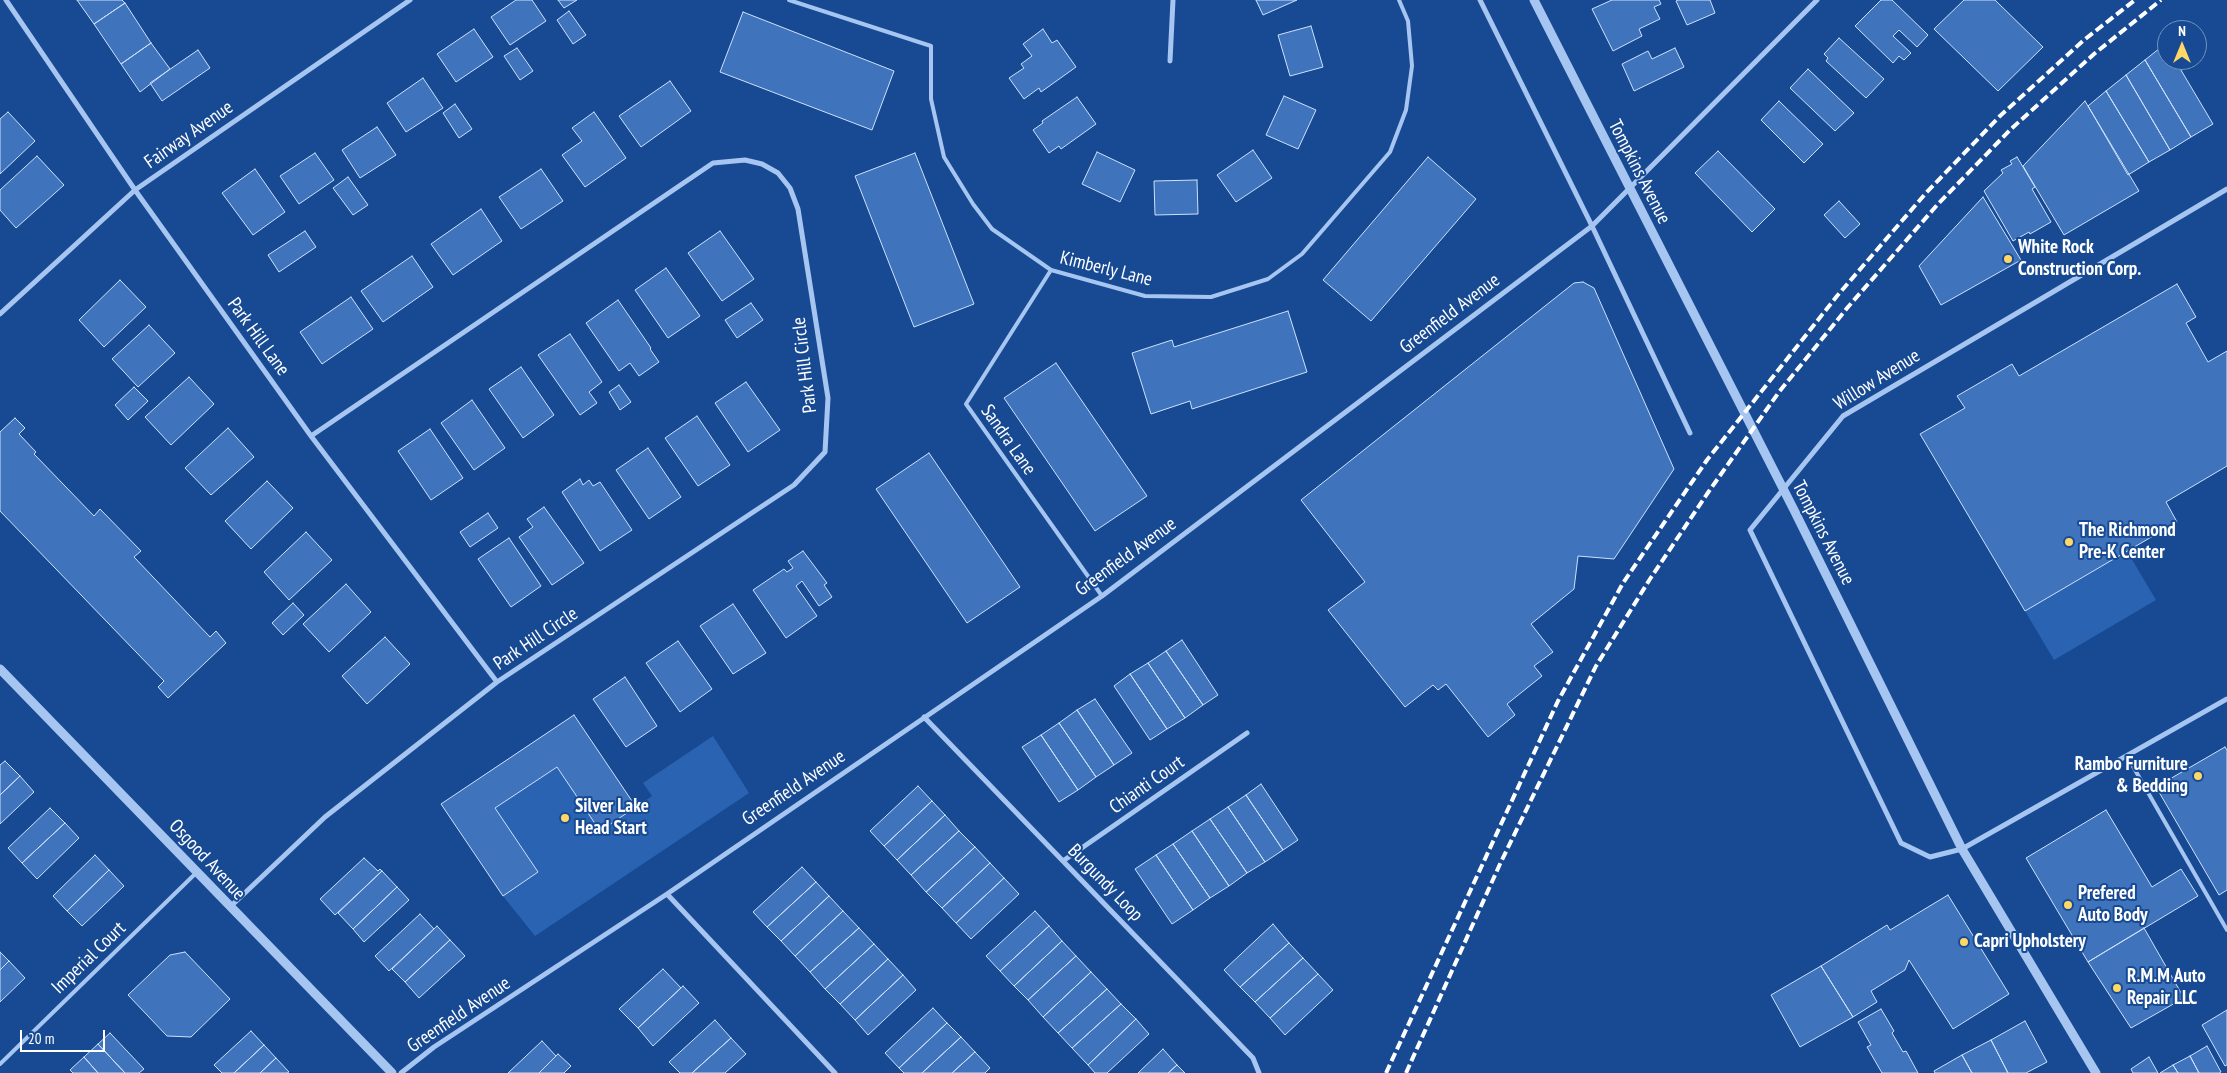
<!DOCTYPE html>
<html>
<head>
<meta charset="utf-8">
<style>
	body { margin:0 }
	#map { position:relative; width:2227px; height:1073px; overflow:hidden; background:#174a93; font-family:"PT Sans Narrow",sans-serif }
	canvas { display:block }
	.north { position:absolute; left:2157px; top:20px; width:50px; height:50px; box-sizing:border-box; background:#174a93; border:1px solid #7492be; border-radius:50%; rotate:0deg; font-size:14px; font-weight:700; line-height:20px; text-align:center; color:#fff }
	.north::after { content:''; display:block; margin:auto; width:18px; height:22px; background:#ffd766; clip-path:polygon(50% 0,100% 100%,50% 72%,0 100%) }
	.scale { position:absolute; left:20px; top:1030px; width:85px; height:22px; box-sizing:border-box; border:2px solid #fff; border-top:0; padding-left:6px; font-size:15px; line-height:18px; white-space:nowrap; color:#fff; -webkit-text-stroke:4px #174a93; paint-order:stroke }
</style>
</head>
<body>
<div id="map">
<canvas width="2227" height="1073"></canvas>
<div class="north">N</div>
<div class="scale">20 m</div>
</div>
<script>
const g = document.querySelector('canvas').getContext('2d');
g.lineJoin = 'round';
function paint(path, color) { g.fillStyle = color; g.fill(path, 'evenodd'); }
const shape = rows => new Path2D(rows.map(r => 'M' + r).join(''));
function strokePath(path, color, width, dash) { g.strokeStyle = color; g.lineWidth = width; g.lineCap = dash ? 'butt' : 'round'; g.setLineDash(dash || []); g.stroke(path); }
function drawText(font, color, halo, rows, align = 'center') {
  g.font = font + ' "PT Sans Narrow",sans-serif'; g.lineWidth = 4; g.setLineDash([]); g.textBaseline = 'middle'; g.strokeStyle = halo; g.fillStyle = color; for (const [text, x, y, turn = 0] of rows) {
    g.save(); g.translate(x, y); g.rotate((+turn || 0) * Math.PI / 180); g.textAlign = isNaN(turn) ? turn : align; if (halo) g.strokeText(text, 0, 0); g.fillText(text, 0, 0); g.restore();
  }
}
const green = shape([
	[2127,551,2156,600,2054,660,2025,611],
	[713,736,749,793,535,936,503,896,538,872,495,808,557,767,601,831,652,796,643,783]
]);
const building = shape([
	[77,0,122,0,125,3,94,24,77,0],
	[516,0,532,0,546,21,510,45,491,17,516,0],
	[558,0,577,0,564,8,558,0],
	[1256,0,1297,0,1263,15,1256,0],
	[1612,0,1659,0,1661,4,1654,7,1660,19,1639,29,1642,36,1613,51,1592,9,1612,0],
	[1678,0,1710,0,1715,13,1687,25,1676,1,1678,0],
	[1881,0,1892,0,1928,35,1917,47,1899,30,1893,36,1911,53,1904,60,1899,56,1893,63,1855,26,1881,0],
	[1964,0,1995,0,2043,47,1998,91,1934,29,1964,0],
	[125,3,151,43,121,64,94,24,125,3],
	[569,11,586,35,573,44,557,20,569,11],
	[743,12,894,71,872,130,720,72,743,12],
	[1311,26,1323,67,1290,76,1278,35,1311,26],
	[474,29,493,57,456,82,437,54,474,29],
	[1043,29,1052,43,1057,40,1076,67,1041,92,1039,88,1024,99,1009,78,1024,68,1021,64,1032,56,1023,44,1043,29],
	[1839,38,1884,79,1866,98,1826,61,1828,58,1824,54,1839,38],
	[151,43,170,69,140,92,121,64,151,43],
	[2165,44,2167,47,2167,60,2175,60,2213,124,2191,137,2145,60,2165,44],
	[517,48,533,71,520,80,504,56,517,48],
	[1675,48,1684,67,1634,91,1622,64,1648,51,1652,59,1675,48],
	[198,50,210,68,162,101,150,83,198,50],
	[2145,60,2191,137,2170,150,2126,75,2145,60],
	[1808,69,1854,113,1835,131,1790,88,1808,69],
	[2126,75,2170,150,2149,162,2106,91,2126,75],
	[423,78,443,108,406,132,387,103,423,78],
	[670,81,691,111,641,147,619,116,670,81],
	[2106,91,2149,162,2128,175,2088,106,2106,91],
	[1284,96,1316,110,1298,149,1266,135,1284,96],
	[1077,97,1096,124,1061,149,1059,146,1049,153,1033,130,1043,123,1042,121,1077,97],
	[1779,101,1823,144,1804,163,1761,120,1779,101],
	[2085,101,2139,191,2064,235,2023,166,2085,101],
	[455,104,472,129,459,138,443,113,455,104],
	[8,112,35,141,0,174,0,119,8,112],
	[594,112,626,158,585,187,562,155,582,141,572,128,594,112],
	[377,127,396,155,360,178,342,150,377,127],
	[1253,150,1272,178,1236,202,1217,175,1253,150],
	[1718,151,1775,209,1752,232,1695,173,1718,151],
	[1097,152,1135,170,1120,202,1082,184,1097,152],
	[315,153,334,180,299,204,280,176,315,153],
	[915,153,974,304,914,327,855,176,915,153],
	[37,156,64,185,16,228,0,210,0,190,37,156],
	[1428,157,1476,199,1371,321,1323,280,1428,157],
	[2017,157,2035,187,2032,189,2051,222,2030,234,2029,232,2013,241,1984,191,2003,173,2001,170,2012,164,2010,161,2017,157],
	[255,169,285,212,253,235,222,193,255,169],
	[541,169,563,201,521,229,499,197,541,169],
	[348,177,368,205,353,215,333,188,348,177],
	[1197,180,1198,214,1155,215,1154,181,1197,180],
	[1983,197,2021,260,1941,305,1919,266,1983,197],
	[1839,201,1860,224,1845,238,1824,215,1839,201],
	[481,209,502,241,453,275,431,244,481,209],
	[305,231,316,247,279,272,268,255,305,231],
	[720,231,754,279,722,301,688,253,720,231],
	[412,256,433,287,383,322,361,291,412,256],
	[666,268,700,316,668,338,635,290,666,268],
	[120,280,146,307,104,347,79,320,120,280],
	[1583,282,1594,288,1674,469,1614,559,1578,556,1574,589,1531,624,1553,652,1534,666,1542,676,1507,704,1515,715,1488,737,1446,684,1438,690,1433,685,1405,707,1328,610,1365,582,1301,500,1574,283,1583,282],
	[2177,284,2196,317,2186,323,2208,362,2227,351,2227,466,2166,502,2177,522,2025,611,1920,434,1965,408,1957,396,2012,364,2019,376,2177,284],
	[351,297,373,329,322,364,300,332,351,297],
	[618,300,651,348,650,349,659,362,639,376,630,363,619,371,586,323,618,300],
	[751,303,763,320,737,338,725,320,751,303],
	[1288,311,1307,372,1192,409,1190,401,1151,414,1132,353,1172,340,1174,347,1288,311],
	[149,325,175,353,138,387,112,359,149,325],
	[570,334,602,382,589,392,597,403,580,415,538,355,570,334],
	[1056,363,1147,496,1095,531,1004,398,1056,363],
	[521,367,554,415,523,438,489,389,521,367],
	[189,377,214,404,171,445,145,417,189,377],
	[746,382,780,430,748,452,715,403,746,382],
	[619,385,631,402,620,410,609,392,619,385],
	[134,387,148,401,128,420,115,405,134,387],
	[472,400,505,448,474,470,441,423,472,400],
	[697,416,730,465,698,486,665,438,697,416],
	[15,418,25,428,19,434,36,452,34,454,94,516,100,509,141,551,134,557,210,637,216,631,226,643,168,698,158,687,164,681,0,511,0,432,15,418],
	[228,428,254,457,211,495,185,468,228,428],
	[430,429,463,478,431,500,398,451,430,429],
	[648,448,681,497,649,519,616,470,648,448],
	[929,453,1020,587,967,623,876,489,929,453],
	[580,479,583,485,589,480,593,486,600,482,632,530,600,551,562,492,580,479],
	[267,481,293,508,251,549,225,521,267,481],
	[544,507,584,563,552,585,519,537,533,527,527,519,544,507],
	[488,513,498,528,470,547,460,532,488,513],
	[306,532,332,560,289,600,264,572,306,532],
	[509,538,541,586,511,607,478,559,509,538],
	[803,551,827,583,824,585,832,597,819,606,802,581,796,586,817,616,786,638,753,590,784,569,787,572,793,568,788,561,803,551],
	[346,584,371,612,329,652,303,624,346,584],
	[293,603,304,615,283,635,272,623,293,603],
	[733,604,766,653,733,674,700,626,733,604],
	[385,637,410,664,367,704,342,676,385,637],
	[1182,640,1218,695,1203,705,1166,651,1182,640],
	[678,641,712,689,680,712,646,663,678,641],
	[1166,651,1203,705,1185,718,1148,663,1166,651],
	[1148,663,1185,718,1167,729,1130,674,1148,663],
	[1130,674,1167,729,1150,740,1114,686,1130,674],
	[625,677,657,726,626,747,593,699,625,677],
	[1095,699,1132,753,1114,765,1077,710,1095,699],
	[1077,710,1114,765,1096,777,1059,723,1077,710],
	[574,715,636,807,600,831,557,767,495,808,538,872,503,896,441,804,574,715],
	[1059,723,1096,777,1078,790,1041,735,1059,723],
	[1041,735,1078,790,1059,802,1022,747,1041,735],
	[2225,747,2227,750,2227,890,2219,895,2156,787,2225,747],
	[5,761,20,776,0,795,0,765,5,761],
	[20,776,34,792,0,824,0,795,20,776],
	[1261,784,1298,840,1283,850,1246,795,1261,784],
	[918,786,932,801,884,846,870,831,918,786],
	[1246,795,1283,850,1265,862,1228,807,1246,795],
	[932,801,945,815,897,860,884,846,932,801],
	[1228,807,1265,862,1247,873,1210,819,1228,807],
	[50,808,65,823,22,863,8,848,50,808],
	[2106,810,2152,887,2181,869,2198,896,2088,962,2026,858,2106,810],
	[945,815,959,831,911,875,897,860,945,815],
	[1210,819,1247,873,1229,886,1192,831,1210,819],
	[65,823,79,838,37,879,22,863,65,823],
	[959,831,975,847,926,892,911,875,959,831],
	[1192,831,1229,886,1210,898,1173,844,1192,831],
	[1173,844,1210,898,1193,910,1156,855,1173,844],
	[975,847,990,863,942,908,926,892,975,847],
	[95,855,109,870,67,911,53,896,95,855],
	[1156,855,1193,910,1172,924,1135,869,1156,855],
	[364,858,378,871,380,869,382,871,335,915,320,899,364,858],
	[990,863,1004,878,956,923,942,908,990,863],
	[802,867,816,882,767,927,753,912,802,867],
	[109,870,124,886,82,926,67,911,109,870],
	[382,871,397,887,353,929,338,913,382,871],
	[1004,878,1019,894,971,939,956,923,1004,878],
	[816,882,829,896,781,941,767,927,816,882],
	[397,887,409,900,364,942,353,929,397,887],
	[1948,895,2009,994,1953,1029,1909,960,1905,970,1871,991,1877,1002,1853,1017,1821,966,1887,925,1890,930,1948,895],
	[829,896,843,911,795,956,781,941,829,896],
	[843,911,859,928,810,972,795,956,843,911],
	[1035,911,1049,926,1000,971,986,956,1035,911],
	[420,914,434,929,389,971,375,956,420,914],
	[1273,924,1289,943,1240,987,1224,970,1273,924],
	[437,926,450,940,405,982,392,969,437,926],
	[1049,926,1062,941,1014,986,1000,971,1049,926],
	[859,928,874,944,825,989,810,972,859,928],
	[2144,928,2184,998,2131,1028,2088,962,2144,928],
	[450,940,465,956,419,998,405,982,450,940],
	[1062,941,1076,956,1028,1000,1014,986,1062,941],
	[1289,943,1303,958,1255,1002,1240,987,1289,943],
	[874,944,888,959,840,1004,825,989,874,944],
	[0,952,9,961,0,970,0,952],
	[185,952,230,999,191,1037,167,1036,128,995,170,955,185,952],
	[1076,956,1091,972,1043,1017,1028,1000,1076,956],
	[1303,958,1318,974,1270,1018,1255,1002,1303,958],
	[888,959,903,975,855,1020,840,1004,888,959],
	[9,961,25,978,0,1002,0,970,9,961],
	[1821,966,1853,1017,1800,1047,1771,995,1821,966],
	[663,969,681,988,638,1028,619,1009,663,969],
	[1091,972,1107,989,1058,1033,1043,1017,1091,972],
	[1318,974,1333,990,1285,1035,1270,1018,1318,974],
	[903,975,916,990,868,1035,855,1020,903,975],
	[683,986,699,1003,653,1046,638,1028,683,986],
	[1107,989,1121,1004,1072,1048,1058,1033,1107,989],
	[1121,1004,1136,1019,1088,1065,1072,1048,1121,1004],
	[933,1008,947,1023,899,1068,885,1053,933,1008],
	[1881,1009,1894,1031,1892,1033,1903,1052,1906,1051,1918,1073,1882,1073,1867,1047,1871,1045,1858,1022,1881,1009],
	[2227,1010,2227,1065,2225,1066,2202,1025,2227,1010],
	[1136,1019,1149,1034,1107,1073,1095,1073,1088,1065,1136,1019],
	[715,1020,731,1038,692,1073,680,1073,669,1062,715,1020],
	[2025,1021,2047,1062,2026,1073,2008,1073,1991,1040,2025,1021],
	[947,1023,961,1037,922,1073,904,1073,899,1068,947,1023],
	[251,1031,264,1045,234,1073,222,1073,214,1065,251,1031],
	[110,1033,144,1069,139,1073,125,1073,98,1044,110,1033],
	[961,1037,975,1052,952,1073,922,1073,961,1037],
	[731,1038,746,1054,725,1073,692,1073,731,1038],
	[1991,1040,2008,1073,1972,1073,1962,1055,1991,1040],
	[542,1041,556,1056,539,1073,508,1073,542,1041],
	[98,1044,125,1073,98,1073,84,1057,98,1044],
	[264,1045,276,1058,260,1073,234,1073,264,1045],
	[2207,1046,2221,1072,2219,1073,2199,1073,2190,1056,2207,1046],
	[1163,1049,1177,1065,1168,1073,1138,1073,1163,1049],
	[975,1052,990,1068,985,1073,952,1073,975,1052],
	[558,1054,571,1066,564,1073,539,1073,558,1054],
	[1962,1055,1972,1073,1935,1073,1934,1071,1962,1055],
	[2190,1056,2199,1073,2178,1073,2173,1065,2190,1056],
	[84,1057,98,1073,73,1073,70,1070,84,1057],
	[2149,1057,2158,1073,2133,1073,2131,1069,2149,1057],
	[276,1058,289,1072,287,1073,260,1073,276,1058],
	[1177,1065,1185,1073,1168,1073,1177,1065],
	[2173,1065,2178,1073,2160,1073,2173,1065]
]);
const service = shape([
	[789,0,931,46,931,99,944,157,973,204,992,229,1051,270,1145,296,1211,297,1268,279,1302,254,1390,152,1406,110,1412,66,1408,21,1399,0],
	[1051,270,966,404,1102,596],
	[2127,756,2227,930],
	[0,1064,196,873]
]);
const minor = shape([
	[6,0,135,190,311,436,497,682],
	[1480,0,1592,226,1690,433],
	[1170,61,1173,0],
	[2227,189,1843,416,1750,530,1901,843,1930,857,1962,849,2227,699],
	[0,314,135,190,410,0],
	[924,717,1253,1058,1259,1073],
	[1063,861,1247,733],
	[667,894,835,1073],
	[230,907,325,817,497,682,794,485,825,452,828,398,798,209,790,188,778,173,762,164,745,160,713,163,311,436],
	[401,1073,434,1047,667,894,1102,596,1592,226,1817,0]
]);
const tertiary = shape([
	[1534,0,1795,512,1962,849,2096,1073],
	[0,669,392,1073]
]);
const rail = shape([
	[1386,1073,1558,701,1623,583,1707,460,1837,296,1926,193,2000,116,2084,40,2135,0],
	[1406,1073,1500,864,1596,666,1650,579,1707,494,1779,392,1848,307,1938,204,2011,129,2094,54,2161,0]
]);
const markers = [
	[2008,259,5,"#ffd766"],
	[2069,542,5,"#ffd766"],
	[2198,776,5,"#ffd766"],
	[565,818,5,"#ffd766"],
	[2068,905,5,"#ffd766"],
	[1964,942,5,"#ffd766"],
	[2117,988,5,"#ffd766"]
];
const streetNames = [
	["Fairway Avenue",189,135,-35],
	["Tompkins Avenue",1639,172,63],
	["Kimberly Lane",1106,269,14],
	["Greenfield Avenue",1450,314,-37],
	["Park Hill Lane",258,337,54],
	["Park Hill Circle",805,365,-97],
	["Willow Avenue",1877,380,-32],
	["Sandra Lane",1008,440,55],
	["Tompkins Avenue",1823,533,63],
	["Greenfield Avenue",1126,557,-36],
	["Park Hill Circle",536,639,-34],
	["Chianti Court",1147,785,-35],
	["Greenfield Avenue",794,788,-34],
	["Osgood Avenue",207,860,47],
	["Burgundy Loop",1105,883,46],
	["Imperial Court",89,958,-44],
	["Greenfield Avenue",459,1015,-34]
];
const poiNames = [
	["White Rock",2018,248],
	["Construction Corp.",2018,270],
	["The Richmond",2079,531],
	["Pre-K Center",2079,553],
	["Rambo Furniture",2188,765,"right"],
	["& Bedding",2188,787,"right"],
	["Silver Lake",575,807],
	["Head Start",575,829],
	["Prefered",2078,894],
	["Auto Body",2078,916],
	["Capri Upholstery",1974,942],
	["R.M.M Auto",2127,977],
	["Repair LLC",2127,999]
];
paint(green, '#2963b2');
paint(building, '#3f73bb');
strokePath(building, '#cde1fc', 1);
strokePath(service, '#a6c6f1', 4);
strokePath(minor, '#a6c6f1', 5);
strokePath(tertiary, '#a6c6f1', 9);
strokePath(rail, '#fff', 4, [9, 4]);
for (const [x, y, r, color] of markers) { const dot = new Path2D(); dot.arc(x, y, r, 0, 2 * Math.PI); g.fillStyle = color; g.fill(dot); strokePath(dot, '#174a93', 2); }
drawText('19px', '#fff', '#174a93', streetNames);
drawText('bold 19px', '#fff', '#174a93', poiNames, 'left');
</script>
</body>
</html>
